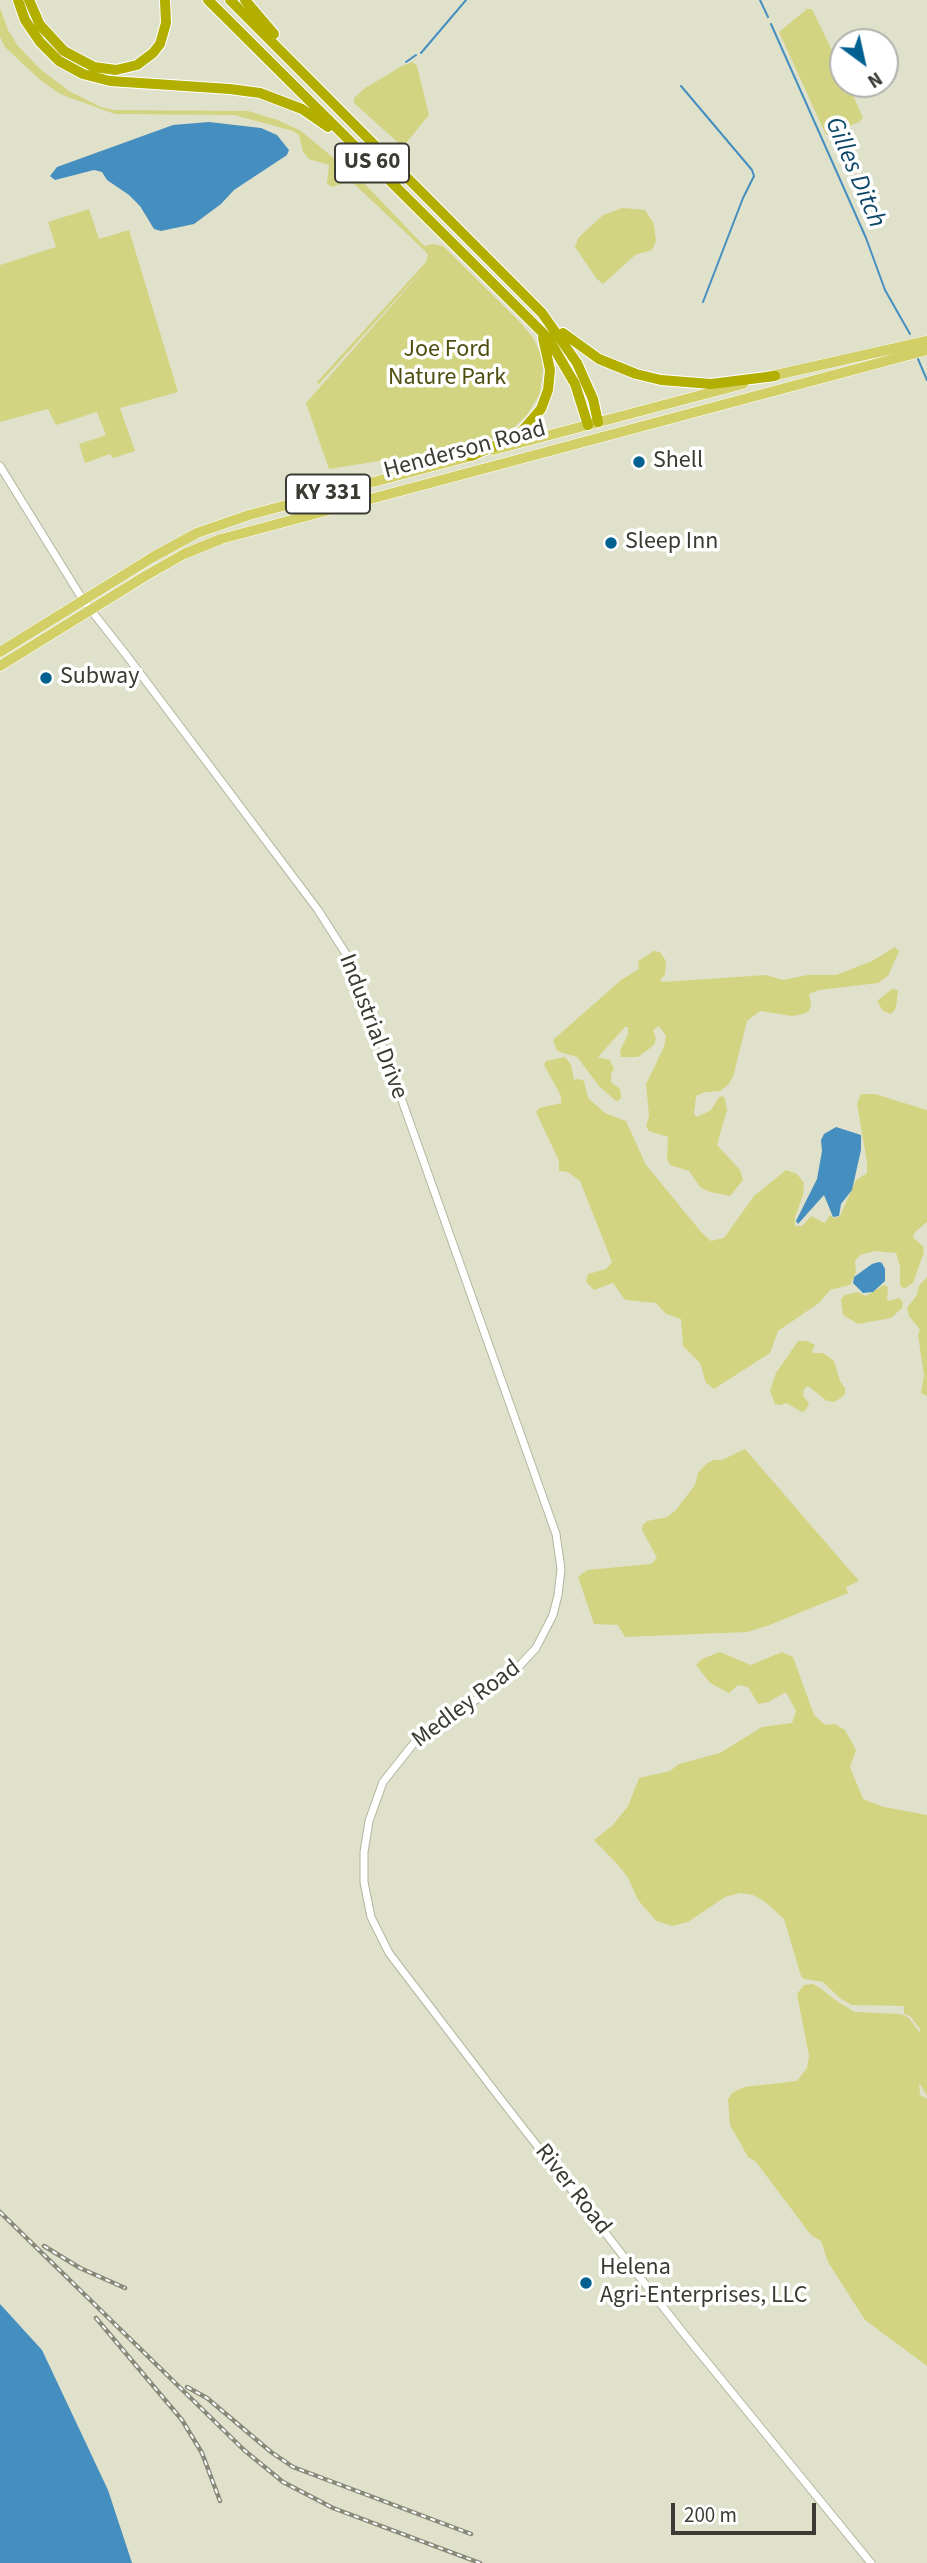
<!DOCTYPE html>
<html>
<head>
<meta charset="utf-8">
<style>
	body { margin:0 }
	#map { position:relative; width:927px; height:2563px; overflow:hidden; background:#e0e1cb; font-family:"Source Sans 3",sans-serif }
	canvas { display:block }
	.north { position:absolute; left:829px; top:28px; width:70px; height:70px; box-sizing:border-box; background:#fff; border:2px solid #b1b1ad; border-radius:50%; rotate:147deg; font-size:19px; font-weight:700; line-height:28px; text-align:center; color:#3b3b33 }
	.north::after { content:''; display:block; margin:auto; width:24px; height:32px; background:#006090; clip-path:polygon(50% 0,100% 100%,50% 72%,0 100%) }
	.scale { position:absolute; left:671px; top:2503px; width:145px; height:32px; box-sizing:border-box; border:4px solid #3b3b33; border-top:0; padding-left:9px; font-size:21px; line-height:24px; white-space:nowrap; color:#3b3b33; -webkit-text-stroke:5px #fff; paint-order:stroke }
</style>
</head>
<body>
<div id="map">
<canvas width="927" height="2563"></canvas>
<div class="north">N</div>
<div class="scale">200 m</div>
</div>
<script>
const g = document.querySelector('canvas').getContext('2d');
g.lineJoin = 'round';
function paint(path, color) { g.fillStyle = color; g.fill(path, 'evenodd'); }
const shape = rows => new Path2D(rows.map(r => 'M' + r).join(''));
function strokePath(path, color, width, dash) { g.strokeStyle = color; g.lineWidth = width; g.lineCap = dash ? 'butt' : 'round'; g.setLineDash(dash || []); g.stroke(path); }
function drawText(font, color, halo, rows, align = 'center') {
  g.font = font + ' "Source Sans 3",sans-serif'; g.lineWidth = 7; g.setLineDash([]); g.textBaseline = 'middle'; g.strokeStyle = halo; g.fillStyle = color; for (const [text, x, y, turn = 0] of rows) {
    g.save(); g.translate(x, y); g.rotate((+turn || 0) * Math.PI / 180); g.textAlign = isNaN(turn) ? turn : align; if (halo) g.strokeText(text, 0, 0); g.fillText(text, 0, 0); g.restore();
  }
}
const green = shape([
	[0,8,8,30,18,46,39,68,69,91,101,107,115,110,248,111,278,120,301,131,364,183,424,246,432,244,443,246,519,321,533,338,542,356,543,371,540,393,527,415,511,430,496,438,417,455,329,469,306,403,430,262,319,384,317,382,426,262,428,255,424,250,353,183,349,181,332,187,327,184,329,165,309,159,303,152,299,135,293,131,234,115,115,114,60,94,40,80,5,47,0,37],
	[807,9,812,9,843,73,843,84,848,84,863,118,859,122,826,135,779,32],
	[413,62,417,66,429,115,407,142,404,148,354,103,354,98,365,88,402,66],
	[622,208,645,210,654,224,656,241,652,250,635,255,603,284,596,278,575,247,578,238,603,215],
	[89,209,99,239,129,230,178,392,120,408,135,451,113,458,110,454,85,463,79,444,106,435,97,412,56,425,48,409,0,422,0,265,56,247,48,222],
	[895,947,899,951,888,976,878,983,819,990,809,994,811,1005,809,1011,803,1014,792,1016,760,1011,747,1021,733,1077,728,1085,720,1091,705,1092,696,1096,694,1114,697,1117,711,1110,719,1097,723,1096,725,1099,727,1110,717,1145,740,1170,743,1180,730,1196,710,1192,700,1187,689,1171,670,1165,667,1160,668,1137,649,1131,646,1126,649,1116,646,1084,664,1047,666,1036,659,1026,653,1030,656,1039,654,1045,638,1057,621,1057,620,1051,628,1034,628,1027,625,1027,598,1057,610,1060,614,1069,611,1074,611,1082,620,1089,621,1096,620,1100,616,1101,599,1086,577,1057,557,1051,553,1040,621,980,639,969,638,961,654,951,660,952,666,961,665,975,660,980,663,982,766,975,783,980,808,975,836,975,872,961],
	[892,989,898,990,896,1008,891,1014,883,1011,877,1001],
	[565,1057,571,1065,574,1080,579,1079,584,1081,588,1098,605,1113,626,1121,646,1165,702,1233,711,1241,724,1238,754,1196,786,1170,797,1174,804,1183,803,1195,795,1217,795,1226,802,1226,811,1216,825,1223,830,1215,834,1218,840,1216,856,1180,867,1173,867,1162,857,1104,861,1094,875,1094,927,1110,927,1222,915,1232,913,1238,923,1246,924,1252,913,1283,904,1289,900,1285,900,1266,896,1253,875,1251,860,1255,855,1261,856,1272,850,1285,830,1290,819,1303,778,1331,770,1353,714,1389,706,1383,700,1363,683,1346,681,1319,666,1314,656,1303,625,1300,613,1283,594,1290,586,1282,588,1274,606,1269,612,1262,580,1181,568,1172,559,1171,559,1161,536,1112,539,1108,561,1103,561,1096,544,1065,546,1061],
	[927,1277,927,1396,921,1393,924,1375,918,1335,920,1330,909,1316,907,1308,917,1295,919,1286],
	[884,1285,888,1287,887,1301,899,1298,903,1302,902,1308,891,1318,858,1324,843,1315,841,1299,845,1295,857,1292,866,1296],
	[798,1341,807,1341,815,1345,812,1351,814,1353,823,1353,834,1361,840,1381,845,1388,845,1394,841,1398,834,1402,827,1401,808,1386,804,1389,803,1396,809,1403,806,1410,802,1412,786,1403,781,1405,775,1404,770,1391,776,1373],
	[745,1449,859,1581,846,1587,848,1593,767,1626,747,1632,625,1637,618,1625,594,1624,578,1577,587,1570,651,1564,657,1558,642,1530,643,1525,647,1521,667,1517,675,1511,695,1485,698,1473,706,1464,713,1460,722,1460],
	[720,1652,751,1665,782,1652,793,1657,814,1715,825,1725,835,1724,845,1730,856,1750,850,1767,863,1799,884,1807,927,1815,927,2096,919,2082,920,2095,927,2099,927,2366,865,2320,828,2262,821,2241,811,2235,756,2162,748,2157,730,2125,728,2099,732,2093,744,2087,797,2081,807,2068,809,2056,797,1994,804,1985,813,1984,820,1988,838,2002,855,2012,900,2014,908,2017,920,2033,920,2029,910,2016,904,2014,904,2006,852,2005,841,1999,823,1982,804,1979,801,1976,784,1919,764,1901,753,1895,740,1893,725,1897,688,1922,672,1926,656,1921,638,1900,628,1878,619,1866,594,1840,612,1826,628,1806,639,1778,670,1771,679,1764,720,1753,762,1727,792,1723,796,1711,786,1692,768,1702,758,1704,748,1687,738,1685,729,1693,710,1683,696,1665,702,1659]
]);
const water = shape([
	[209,122,261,128,277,135,289,150,287,155,234,190,221,204,194,224,161,231,154,229,140,206,129,195,107,180,102,172,94,170,55,180,50,176,57,167,173,125],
	[836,1127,861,1135,861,1150,852,1190,841,1204,839,1216,833,1217,824,1195,798,1224,796,1221,817,1179,822,1151,821,1140,824,1134],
	[879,1262,882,1263,885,1269,885,1281,873,1292,863,1293,853,1283,854,1277,872,1264],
	[0,2304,42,2350,108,2490,132,2563,0,2563]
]);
const stream = shape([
	[760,0,768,17],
	[771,24,866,238,885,290,910,334],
	[421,53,466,0],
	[406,62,416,55],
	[681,86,752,170,754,176,743,198,703,302],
	[918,359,927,380]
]);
const minor = shape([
	[0,466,83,600,127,656,318,910,346,954,361,985,556,1534,561,1569,558,1595,553,1615,536,1648,510,1676,414,1743,383,1782,369,1821,364,1852,364,1882,371,1917,389,1953,499,2097,685,2335,871,2563]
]);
const major = shape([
	[767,377,927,341],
	[493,450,743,384],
	[0,652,153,557,197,533,249,515,475,455],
	[0,666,147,575,184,554,221,539,927,350]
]);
const highway = shape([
	[18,0,25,20,40,42,59,61,83,74,110,81,230,89,260,93,302,109,328,127],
	[29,0,40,25,64,51,94,67,116,70,137,65,153,53,160,44,166,23,165,0],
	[208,0,548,338,575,384,588,425],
	[230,0,542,313,577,363,593,399,598,422],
	[245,0,274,34],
	[563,333,599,359,636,374,661,380,711,384,775,376],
	[470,456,502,443,521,432,541,409,548,390,550,370,543,338]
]);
const rail = shape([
	[0,2212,244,2450,283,2482,333,2508,480,2563],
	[44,2246,80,2268,125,2288],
	[96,2318,182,2420,202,2453,220,2501],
	[187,2387,207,2398,271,2452,293,2467,471,2534]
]);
const markers = [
	[639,462,7,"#006090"],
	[611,543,7,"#006090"],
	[46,678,7,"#006090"],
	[586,2283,7,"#006090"]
];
const shields = [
	[372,163,74],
	[328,494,84]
];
const shieldNames = [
	["US 60",372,163],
	["KY 331",328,494]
];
const parkNames = [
	["Joe Ford",447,351],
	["Nature Park",447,379]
];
const streetNames = [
	["Henderson Road",465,451,-15],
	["Industrial Drive",372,1027,69],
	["Medley Road",467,1705,-37],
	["River Road",572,2190,52]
];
const poiNames = [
	["Shell",653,462],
	["Sleep Inn",625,543],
	["Subway",60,678],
	["Helena",600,2269],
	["Agri-Enterprises, LLC",600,2297]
];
const waterNames = [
	["Gilles Ditch",854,173,67]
];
paint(green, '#d3d482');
paint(water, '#458fc0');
strokePath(stream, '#458fc0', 2);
strokePath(minor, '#b4b5a0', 9);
strokePath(major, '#fff', 11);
strokePath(highway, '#fff', 12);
strokePath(minor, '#fff', 7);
strokePath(major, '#d1cf66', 10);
strokePath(highway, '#b2af00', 10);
strokePath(rail, '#89897a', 4.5);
strokePath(rail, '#fff', 2, [5]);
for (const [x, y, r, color] of markers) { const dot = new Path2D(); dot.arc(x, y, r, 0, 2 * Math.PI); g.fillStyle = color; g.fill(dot); strokePath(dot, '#fff', 2.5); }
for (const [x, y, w] of shields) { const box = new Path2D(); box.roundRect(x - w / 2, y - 19.5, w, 39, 5); g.fillStyle = '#fff'; g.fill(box); strokePath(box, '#3b3b33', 2); }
drawText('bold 23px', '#3b3b33', null, shieldNames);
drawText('24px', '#4f4e10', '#fff', parkNames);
drawText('24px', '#3b3b33', '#fff', streetNames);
drawText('24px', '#3b3b33', '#fff', poiNames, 'left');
drawText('italic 26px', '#0e4869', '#fff', waterNames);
</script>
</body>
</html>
